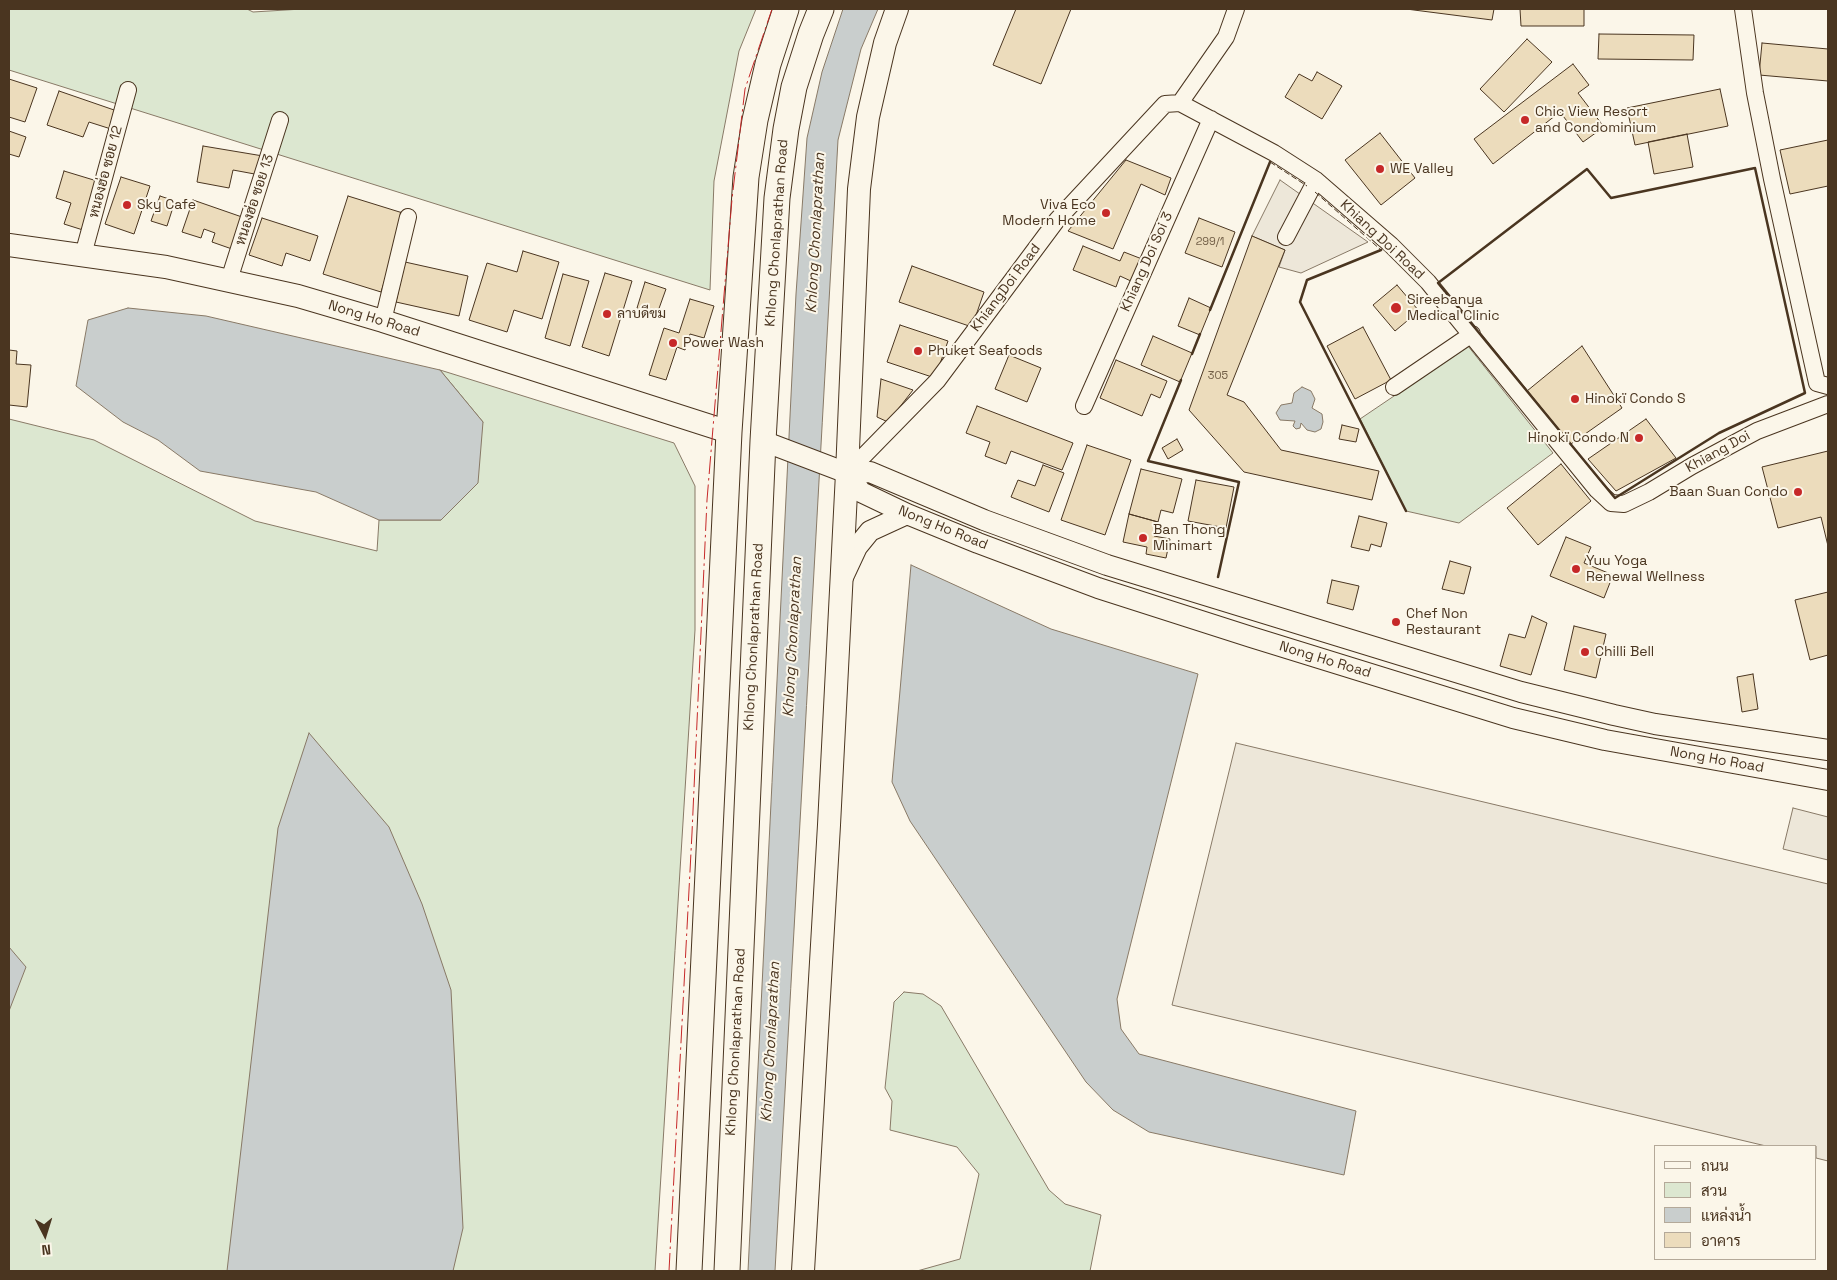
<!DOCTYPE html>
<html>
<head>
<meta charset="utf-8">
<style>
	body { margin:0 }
	#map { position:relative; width:1837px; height:1280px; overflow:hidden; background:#fbf6e9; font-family:"Space Grotesk",Sarabun,sans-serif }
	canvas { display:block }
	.frame { position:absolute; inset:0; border:10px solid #4a3520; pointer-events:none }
	.legend { position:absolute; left:1654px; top:1145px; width:162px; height:115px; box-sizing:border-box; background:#fbf6e9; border:1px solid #b4a999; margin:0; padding:6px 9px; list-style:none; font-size:15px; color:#4a3520 }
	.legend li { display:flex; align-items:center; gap:10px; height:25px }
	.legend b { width:25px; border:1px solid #b4a999 }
	.north { position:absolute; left:20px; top:1210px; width:50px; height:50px; -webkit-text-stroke:4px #fbf6e9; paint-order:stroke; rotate:175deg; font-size:14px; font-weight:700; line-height:20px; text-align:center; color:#4a3520 }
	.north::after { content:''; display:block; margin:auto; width:18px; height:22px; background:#4a3520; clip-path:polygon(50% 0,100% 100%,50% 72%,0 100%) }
</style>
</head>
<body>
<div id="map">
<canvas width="1837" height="1280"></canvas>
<div class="frame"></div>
<ul class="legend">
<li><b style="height:6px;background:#fbf6e9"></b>ถนน</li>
<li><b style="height:14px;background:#dce7d0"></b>สวน</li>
<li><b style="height:14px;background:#c9cecd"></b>แหล่งน้ำ</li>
<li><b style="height:14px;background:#ecdcbc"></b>อาคาร</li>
</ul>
<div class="north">N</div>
</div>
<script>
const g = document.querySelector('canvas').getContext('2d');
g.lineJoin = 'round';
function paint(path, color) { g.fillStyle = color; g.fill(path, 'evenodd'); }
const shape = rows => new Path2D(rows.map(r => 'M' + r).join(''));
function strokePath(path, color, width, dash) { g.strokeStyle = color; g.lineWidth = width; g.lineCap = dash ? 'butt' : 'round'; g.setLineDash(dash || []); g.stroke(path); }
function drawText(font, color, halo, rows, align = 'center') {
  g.font = font + ' "Space Grotesk",Sarabun,sans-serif'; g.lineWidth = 4; g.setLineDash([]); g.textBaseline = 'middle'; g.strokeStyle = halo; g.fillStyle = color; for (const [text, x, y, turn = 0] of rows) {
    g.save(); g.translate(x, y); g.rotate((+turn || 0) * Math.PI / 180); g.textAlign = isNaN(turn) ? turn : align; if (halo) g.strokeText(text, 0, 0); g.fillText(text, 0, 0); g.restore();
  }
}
const green = shape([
	[9,9,247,9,253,12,302,9,756,9,739,51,714,181,710,290,9,70,9,9],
	[1468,346,1553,453,1459,523,1406,511,1360,419,1468,346],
	[440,370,674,443,695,486,695,630,655,1271,9,1271,9,419,94,440,255,521,377,551,379,520,441,520,483,422,440,370],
	[904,992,923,994,941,1006,1049,1190,1065,1204,1101,1215,1090,1271,917,1271,960,1259,979,1174,957,1147,890,1130,892,1101,885,1088,894,1002,904,992]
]);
const parking = shape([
	[1280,180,1368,242,1301,273,1279,267,1285,250,1252,236,1280,180],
	[1236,743,1828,884,1828,1161,1816,1158,1816,1146,1766,1146,1172,1005,1236,743],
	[1793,808,1828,817,1828,860,1783,849,1793,808]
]);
const water = shape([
	[843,9,878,9,861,49,838,140,775,1271,748,1271,796,294,807,138,822,72,843,9],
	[128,308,206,316,440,370,483,422,478,483,441,520,379,520,316,492,200,471,158,440,123,422,76,386,88,320,128,308],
	[1302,387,1311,391,1315,399,1312,408,1322,414,1323,422,1321,429,1315,432,1307,430,1301,423,1300,428,1296,429,1293,426,1295,421,1280,420,1276,413,1281,405,1292,403,1294,393,1302,387],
	[911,565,1051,629,1198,674,1117,999,1121,1029,1139,1054,1356,1111,1344,1175,1149,1132,1113,1110,1086,1082,910,821,892,782,911,565],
	[309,733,389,827,422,904,451,990,463,1228,453,1271,227,1271,278,828,309,733],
	[9,947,26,967,9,1011,9,947]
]);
const building = shape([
	[1016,9,1071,9,1041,84,993,65,1016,9],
	[1406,9,1494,9,1492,20,1406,9],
	[1520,9,1584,9,1584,26,1521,26,1520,9],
	[1599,34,1694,35,1693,60,1598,59,1599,34],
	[1527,39,1552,62,1504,112,1480,89,1527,39],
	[1762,43,1828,49,1828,81,1759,75,1762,43],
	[1573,64,1589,85,1578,93,1604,127,1583,142,1560,112,1493,164,1474,139,1573,64],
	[1317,72,1342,86,1322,119,1285,97,1299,74,1312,81,1317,72],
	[9,79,37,88,25,122,9,117,9,79],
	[1720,89,1728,126,1635,145,1627,108,1720,89],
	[59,91,117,111,111,129,89,122,83,137,47,125,59,91],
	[9,131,26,137,19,157,9,154,9,131],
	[1380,133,1415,178,1381,205,1345,160,1380,133],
	[1687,134,1693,167,1654,174,1648,142,1687,134],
	[1828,140,1828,186,1790,194,1780,150,1828,140],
	[203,146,263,156,260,175,233,170,229,188,197,182,203,146],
	[1126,160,1171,178,1165,195,1141,184,1113,249,1068,231,1126,160],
	[64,171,97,181,83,230,64,224,71,203,56,198,64,171],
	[121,177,150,186,134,234,105,224,121,177],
	[160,196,175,201,167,226,151,221,160,196],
	[348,196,406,214,381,292,323,274,348,196],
	[193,200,242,217,232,249,212,242,215,233,204,229,201,238,182,232,193,200],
	[262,218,318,236,310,261,286,253,282,266,249,255,262,218],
	[1199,218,1235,232,1222,267,1185,253,1199,218],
	[1252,236,1285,250,1227,395,1244,402,1281,450,1379,471,1372,500,1244,472,1189,410,1252,236],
	[1083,246,1120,261,1124,252,1142,259,1133,282,1120,276,1116,287,1073,270,1083,246],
	[523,251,559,262,542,319,514,310,507,332,469,320,487,263,517,272,523,251],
	[405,262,468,276,459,316,396,302,405,262],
	[912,266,984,292,972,327,899,302,912,266],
	[605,273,632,281,609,356,582,347,605,273],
	[563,274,589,281,570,346,545,338,563,274],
	[645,282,666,289,657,314,637,308,645,282],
	[1397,285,1419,311,1395,331,1373,305,1397,285],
	[1189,298,1211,308,1200,335,1178,326,1189,298],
	[690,299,714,306,704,338,690,334,685,350,677,347,666,380,649,375,664,328,679,333,690,299],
	[900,325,948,341,935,378,887,362,900,325],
	[1363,327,1391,380,1355,399,1327,346,1363,327],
	[1153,336,1192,353,1180,382,1141,365,1153,336],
	[1582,346,1622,408,1568,446,1527,391,1582,346],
	[9,350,17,351,16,364,31,365,27,407,9,405,9,350],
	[1009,355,1041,368,1027,402,995,389,1009,355],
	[1116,360,1167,381,1160,398,1151,394,1142,416,1100,398,1116,360],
	[881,379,913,390,888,422,877,417,881,379],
	[977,406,1073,443,1062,470,1011,451,1006,464,985,456,990,442,966,433,977,406],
	[1646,419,1676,458,1616,491,1588,459,1646,419],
	[1342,425,1359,429,1356,442,1339,439,1342,425],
	[1177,439,1183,450,1168,459,1162,448,1177,439],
	[1087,445,1131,460,1105,535,1061,520,1087,445],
	[1828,451,1828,546,1821,517,1778,528,1762,467,1828,451],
	[1561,464,1591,501,1538,545,1507,508,1561,464],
	[1043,465,1064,473,1049,512,1011,497,1018,480,1035,486,1043,465],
	[1141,469,1182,479,1173,513,1161,510,1158,522,1129,514,1141,469],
	[1196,480,1234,487,1226,528,1188,521,1196,480],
	[1129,514,1158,522,1154,536,1170,539,1166,558,1146,554,1147,547,1123,542,1129,514],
	[1359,516,1387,523,1381,547,1371,544,1369,551,1351,547,1359,516],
	[1566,537,1591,547,1584,563,1613,575,1604,598,1550,576,1566,537],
	[1450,561,1471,567,1464,594,1442,589,1450,561],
	[1332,580,1359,586,1353,610,1327,603,1332,580],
	[1828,592,1828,655,1810,660,1795,600,1828,592],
	[1532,616,1547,623,1531,675,1500,666,1509,634,1525,638,1532,616],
	[1574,626,1606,634,1596,678,1564,670,1574,626],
	[1753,674,1758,709,1742,712,1737,677,1753,674]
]);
const minor = shape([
	[1743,9,1755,93,1772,179,1817,383,1828,386],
	[1180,103,1226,37,1236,9],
	[1286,237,1316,180],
	[83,255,128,90],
	[229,280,280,120],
	[383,321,408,217],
	[1394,387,1472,334],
	[1084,406,1211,119],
	[847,473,937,381,1057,220,1165,104,1180,103,1274,153,1316,180,1391,245,1428,282,1597,490,1611,503,1624,504,1649,492,1692,466,1757,431,1828,404]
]);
const tertiary = shape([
	[763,441,847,473,870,472,984,520,1107,565,1521,692,1614,715,1655,724,1828,750],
	[847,473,861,492,907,514,978,543,1098,588,1251,637,1513,718,1605,740,1828,780],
	[843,577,857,547,870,531,907,514]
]);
const secondary = shape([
	[9,245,166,267,298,296,383,321,729,432],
	[803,1271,829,825,847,473,859,189,868,117,885,43,897,9]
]);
const primary = shape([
	[689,1271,729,432,746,177,755,120,768,64,786,9],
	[727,1271,763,441,777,198,786,129,794,87,811,34,821,9]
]);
const fence = shape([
	[1270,162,1307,186],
	[1315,192,1381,250]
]);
const wall = shape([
	[1755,168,1805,393,1719,433,1615,498,1438,283,1587,169,1611,198,1755,168],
	[1381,250,1307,280,1300,302,1406,511],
	[1210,310,1270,162],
	[1192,354,1200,334],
	[1181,380,1148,461,1239,482,1218,577]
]);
const power = shape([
	[669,1271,692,833,707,500,732,199,745,89,772,9]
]);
const markers = [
	[1525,120,5,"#c62828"],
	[1380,169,5,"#c62828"],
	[127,205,5,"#c62828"],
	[1106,213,5,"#c62828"],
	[1396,308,6,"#c62828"],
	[607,314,5,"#c62828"],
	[673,343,5,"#c62828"],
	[918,351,5,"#c62828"],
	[1575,399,5,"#c62828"],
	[1639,438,5,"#c62828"],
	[1798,492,5,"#c62828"],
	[1143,538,5,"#c62828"],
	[1576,569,5,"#c62828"],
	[1396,622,5,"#c62828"],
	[1585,652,5,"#c62828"]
];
const numberNames = [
	["299/1",1210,242],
	["305",1218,376]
];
const poiNames = [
	["Chic View Resort",1535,112],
	["and Condominium",1535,128],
	["WE Valley",1390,169],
	["Sky Cafe",137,205],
	["Viva Eco",1096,205,"right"],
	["Modern Home",1096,221,"right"],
	["Sireebanya",1407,300],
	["Medical Clinic",1407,316],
	["ลาบดีขม",617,314],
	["Power Wash",683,343],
	["Phuket Seafoods",928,351],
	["Hinokï Condo S",1585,399],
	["Hinokï Condo N",1629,438,"right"],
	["Baan Suan Condo",1788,492,"right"],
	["Ban Thong",1153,530],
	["Minimart",1153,546],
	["Yuu Yoga",1586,561],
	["Renewal Wellness",1586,577],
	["Chef Non",1406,614],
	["Restaurant",1406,630],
	["Chilli Bell",1595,652]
];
const streetNames = [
	["หนองฮ่อ ซอย 12",106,172,-75],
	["หนองฮ่อ ซอย 13",255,200,-72],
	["Khlong Chonlaprathan Road",777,233,-86],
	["Khiang Doi Road",1382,240,43],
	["Khiang Doi Soi 3",1147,262,-66],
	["KhiangDoi Road",1006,288,-53],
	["Nong Ho Road",374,319,17],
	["Khiang Doi",1718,452,-29],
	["Nong Ho Road",943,528,22],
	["Khlong Chonlaprathan Road",754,637,-87],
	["Nong Ho Road",1325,660,17],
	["Nong Ho Road",1717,760,10],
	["Khlong Chonlaprathan Road",736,1042,-87]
];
const waterNames = [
	["Khlong Chonlaprathan",816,233,-87],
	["Khlong Chonlaprathan",793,637,-87],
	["Khlong Chonlaprathan",771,1042,-87]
];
paint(green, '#dce7d0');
strokePath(green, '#887966', 1);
paint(parking, '#ede7d9');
strokePath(parking, '#887966', 1);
paint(water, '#c9cecd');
strokePath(water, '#887966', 1);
paint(building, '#ecdcbc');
strokePath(building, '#4a3520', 1);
strokePath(minor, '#4a3520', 18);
strokePath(tertiary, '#4a3520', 22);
strokePath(secondary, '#4a3520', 24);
strokePath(primary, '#4a3520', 27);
strokePath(minor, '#fbf6e9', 16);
strokePath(tertiary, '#fbf6e9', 20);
strokePath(secondary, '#fbf6e9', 22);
strokePath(primary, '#fbf6e9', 25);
strokePath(fence, '#4a3520', 1, [6, 2.5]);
strokePath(wall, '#4a3520', 2.5);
strokePath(power, '#c62828', 1, [18, 4, 2.5, 4]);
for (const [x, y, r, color] of markers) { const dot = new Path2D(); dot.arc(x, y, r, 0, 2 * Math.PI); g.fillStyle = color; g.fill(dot); strokePath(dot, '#fbf6e9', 2); }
drawText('11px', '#725f47', null, numberNames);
drawText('14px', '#4a3520', '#fbf6e9', poiNames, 'left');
drawText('14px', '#4a3520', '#fbf6e9', streetNames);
drawText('italic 15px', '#4a3520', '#fbf6e9', waterNames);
</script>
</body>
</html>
